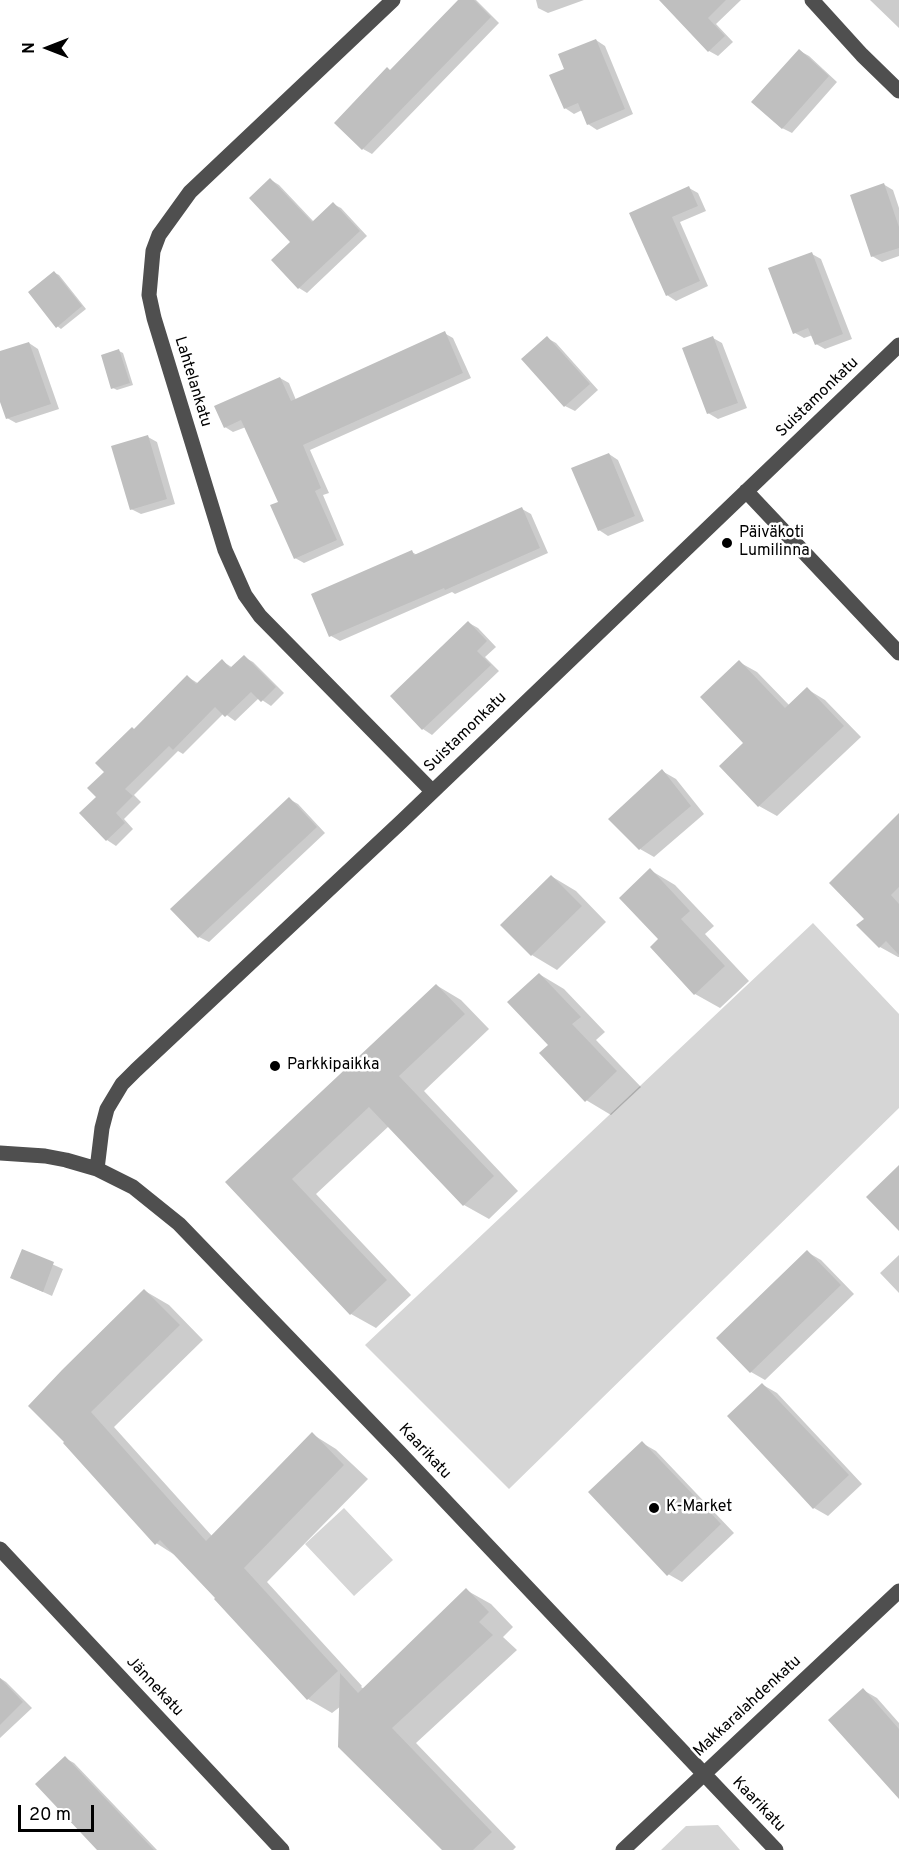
<!DOCTYPE html>
<html>
<head>
<meta charset="utf-8">
<style>
	body { margin:0 }
	#map { position:relative; width:899px; height:1850px; overflow:hidden; background:#fff; font-family:Overpass,sans-serif }
	canvas { display:block }
	.north { position:absolute; left:18px; top:18px; width:60px; height:60px; -webkit-text-stroke:4px #fff; paint-order:stroke; rotate:270deg; font-size:16px; font-weight:700; line-height:24px; text-align:center; color:#000 }
	.north::after { content:''; display:block; margin:auto; width:21px; height:27px; background:#000; clip-path:polygon(50% 0,100% 100%,50% 72%,0 100%) }
	.scale { position:absolute; left:18px; top:1805px; width:76px; height:27px; box-sizing:border-box; border:3px solid #000; border-top:0; padding-left:8px; font-size:18px; line-height:21px; white-space:nowrap; color:#000; -webkit-text-stroke:4px #fff; paint-order:stroke }
</style>
</head>
<body>
<div id="map">
<canvas width="899" height="1850"></canvas>
<div class="north">N</div>
<div class="scale">20 m</div>
</div>
<script>
const g = document.querySelector('canvas').getContext('2d');
g.lineJoin = 'round';
function paint(path, color) { g.fillStyle = color; g.fill(path, 'evenodd'); }
const shape = rows => new Path2D(rows.map(r => 'M' + r).join(''));
function strokePath(path, color, width, dash) { g.strokeStyle = color; g.lineWidth = width; g.lineCap = dash ? 'butt' : 'round'; g.setLineDash(dash || []); g.stroke(path); }
function drawText(font, color, halo, rows, align = 'center') {
  g.font = font + ' Overpass,sans-serif'; g.lineWidth = 5; g.setLineDash([]); g.textBaseline = 'middle'; g.strokeStyle = halo; g.fillStyle = color; for (const [text, x, y, turn = 0] of rows) {
    g.save(); g.translate(x, y); g.rotate((+turn || 0) * Math.PI / 180); g.textAlign = isNaN(turn) ? turn : align; if (halo) g.strokeText(text, 0, 0); g.fillText(text, 0, 0); g.restore();
  }
}
const green = shape([
	[813,923,899,1014,899,1108,509,1489,365,1345],
	[344,1508,393,1560,354,1596,305,1544],
	[718,1825,740,1850,661,1850,686,1826]
]);
const shadow = shape([
	[461,0,476,0,499,23,372,154,363,149,392,71],
	[536,0,584,0,548,13,538,8],
	[677,0,741,0,716,24,733,42,718,56,709,51],
	[870,0,899,0,899,28],
	[596,40,605,46,633,114,597,130,588,124,582,110,574,114,565,108,566,70],
	[800,51,809,56,837,82,792,133,782,128],
	[271,180,279,185,314,222,333,204,341,208,367,236,307,293,299,288,292,242],
	[883,184,893,190,899,208,899,256,882,262,872,256],
	[689,188,698,193,706,211,680,222,708,286,676,301,667,295,631,213],
	[812,254,821,259,852,339,825,349,816,344,813,335,804,338,795,333],
	[55,273,59,275,86,309,61,329,57,326],
	[444,333,453,338,471,378,310,450,329,493,323,495,344,545,304,563,295,558,279,502,246,427,233,432,225,427,280,378,289,383,296,400],
	[547,338,556,343,598,390,575,411,565,406,523,359],
	[713,338,722,343,747,408,718,419,708,413],
	[29,343,38,349,59,409,16,423,7,418,0,397,0,353],
	[119,351,123,353,133,385,117,390,113,388],
	[148,437,157,442,175,504,141,514,131,509],
	[609,454,618,460,644,521,608,536,599,530],
	[522,509,531,514,548,553,455,594,452,592,340,641,331,636,412,552,417,555],
	[469,623,478,628,496,647,485,657,499,671,432,735,423,729,392,696],
	[244,657,253,662,284,693,271,706,259,698,235,721,224,713,183,754,178,751,134,795,141,802,124,819,133,829,116,846,107,840,98,797,106,772,134,730,188,677,199,684,222,661,233,668],
	[739,662,757,672,790,706,807,689,825,700,861,737,777,816,759,806,721,766,745,743],
	[662,771,676,779,704,814,654,857,640,849],
	[289,799,298,804,325,833,209,942,199,937,172,909],
	[899,815,899,957,898,957,880,947,859,925,866,919],
	[650,870,675,885,714,926,705,934,749,981,720,1008,695,994,652,947,660,939],
	[551,876,576,891,606,922,557,970,532,955],
	[539,974,564,989,605,1032,596,1040,641,1087,611,1115,586,1100,550,1045],
	[436,985,461,1000,489,1029,424,1091,518,1191,489,1219,464,1205,389,1126,316,1194,411,1295,376,1328,351,1314,227,1182],
	[22,1251,63,1269,52,1296,12,1278],
	[807,1252,821,1260,854,1294,765,1380,751,1372,718,1338],
	[899,1255,899,1293,880,1273],
	[145,1291,169,1305,203,1340,114,1427,212,1536,312,1434,336,1449,368,1479,267,1582,362,1686,361,1687,364,1689,466,1590,491,1604,513,1627,503,1637,517,1650,416,1743,516,1847,513,1850,444,1850,341,1706,332,1713,308,1699,178,1557,156,1543,65,1443],
	[763,1385,777,1393,862,1484,828,1516,814,1508],
	[642,1443,656,1451,734,1533,682,1582,668,1574],
	[0,1678,6,1682,32,1708,0,1738],
	[863,1690,877,1698,899,1723,899,1797],
	[65,1758,74,1763,157,1850,100,1850]
]);
const building = shape([
	[458,0,474,0,491,17,362,150,334,123,387,67,390,70],
	[659,0,726,0,708,18,725,36,708,52],
	[596,39,625,109,587,125,578,103,564,109,549,75,564,69,558,54],
	[799,49,829,76,782,129,751,102],
	[270,178,312,222,333,202,360,231,298,289,271,260,290,242,249,198],
	[884,183,899,227,899,248,871,257,850,195],
	[689,186,698,206,672,217,700,281,666,296,629,213],
	[812,252,843,334,815,345,808,328,793,334,768,268],
	[54,271,82,306,56,328,28,292],
	[445,331,463,373,303,445,321,488,315,491,337,540,294,559,270,505,278,502,241,420,224,428,214,406,280,377,291,401],
	[547,336,590,384,564,407,521,359],
	[713,336,738,403,707,414,682,348],
	[29,342,51,404,6,419,0,402,0,351],
	[119,349,130,383,111,389,101,355],
	[148,435,167,499,130,510,111,446],
	[609,453,635,516,598,531,571,468],
	[522,507,540,548,445,590,444,588,329,637,311,594,412,550,414,555],
	[468,621,487,641,477,651,491,665,422,730,390,696],
	[244,655,276,687,261,702,251,692,225,717,215,707,173,750,169,746,125,789,133,796,116,813,125,823,106,841,79,813,96,797,87,788,104,772,95,763,132,727,134,729,187,675,196,684,222,659,230,668],
	[739,660,785,708,807,687,844,726,758,807,719,766,743,743,700,697],
	[662,769,691,806,639,850,608,819],
	[289,797,317,827,198,938,170,909],
	[899,813,899,887,891,895,899,904,899,955,886,941,879,948,856,925,864,919,829,883],
	[650,868,690,911,681,919,725,966,694,995,650,947,658,939,619,898],
	[551,875,582,906,531,956,500,925],
	[539,973,581,1017,572,1024,617,1071,585,1102,539,1053,548,1045,507,1002],
	[436,984,465,1014,399,1076,494,1176,463,1206,369,1107,292,1179,387,1280,350,1315,225,1182],
	[899,1165,899,1231,866,1197],
	[22,1249,54,1262,43,1292,10,1278],
	[807,1250,841,1285,750,1373,716,1338],
	[144,1289,180,1325,91,1412,206,1541,312,1432,344,1465,244,1568,338,1671,307,1700,214,1599,215,1598,160,1540,155,1545,63,1443,64,1442,28,1406,62,1370],
	[762,1383,849,1475,813,1509,727,1416],
	[642,1441,721,1524,667,1576,588,1492],
	[466,1588,489,1612,479,1622,493,1635,392,1728,492,1832,473,1850,442,1850,338,1747,340,1673,358,1693],
	[0,1678,23,1702,0,1725],
	[863,1688,899,1729,899,1799,828,1720],
	[65,1756,154,1850,97,1850,35,1784]
]);
const minor = shape([
	[393,0,190,192,159,235,153,251,149,295,154,318,225,550,245,595,260,616,432,791],
	[812,0,862,55,899,91],
	[746,491,899,653],
	[0,1153,45,1156,66,1160,97,1169,133,1187,179,1224,399,1452,776,1850],
	[97,1169,102,1128,107,1109,122,1084,136,1070,401,822,899,345],
	[0,1549,282,1850],
	[623,1850,899,1591]
]);
const markers = [
	[727,543,6,"#000"],
	[275,1066,6,"#000"],
	[654,1508,6,"#000"]
];
const streetNames = [
	["Lahtelankatu",192,382,73],
	["Suistamonkatu",818,398,-44],
	["Suistamonkatu",466,733,-44],
	["Kaarikatu",424,1452,47],
	["Jännekatu",154,1687,47],
	["Makkaralahdenkatu",748,1707,-43],
	["Kaarikatu",758,1805,46]
];
const poiNames = [
	["Päiväkoti",739,534],
	["Lumilinna",739,552],
	["Parkkipaikka",287,1066],
	["K-Market",666,1508]
];
paint(green, '#d6d6d6');
paint(shadow, '#0003');
paint(building, '#bfbfbf');
strokePath(minor, '#4f4f4f', 15);
for (const [x, y, r, color] of markers) { const dot = new Path2D(); dot.arc(x, y, r, 0, 2 * Math.PI); g.fillStyle = color; g.fill(dot); strokePath(dot, '#fff', 2); }
drawText('16px', '#000', '#fff', streetNames);
drawText('16px', '#000', '#fff', poiNames, 'left');
</script>
</body>
</html>
